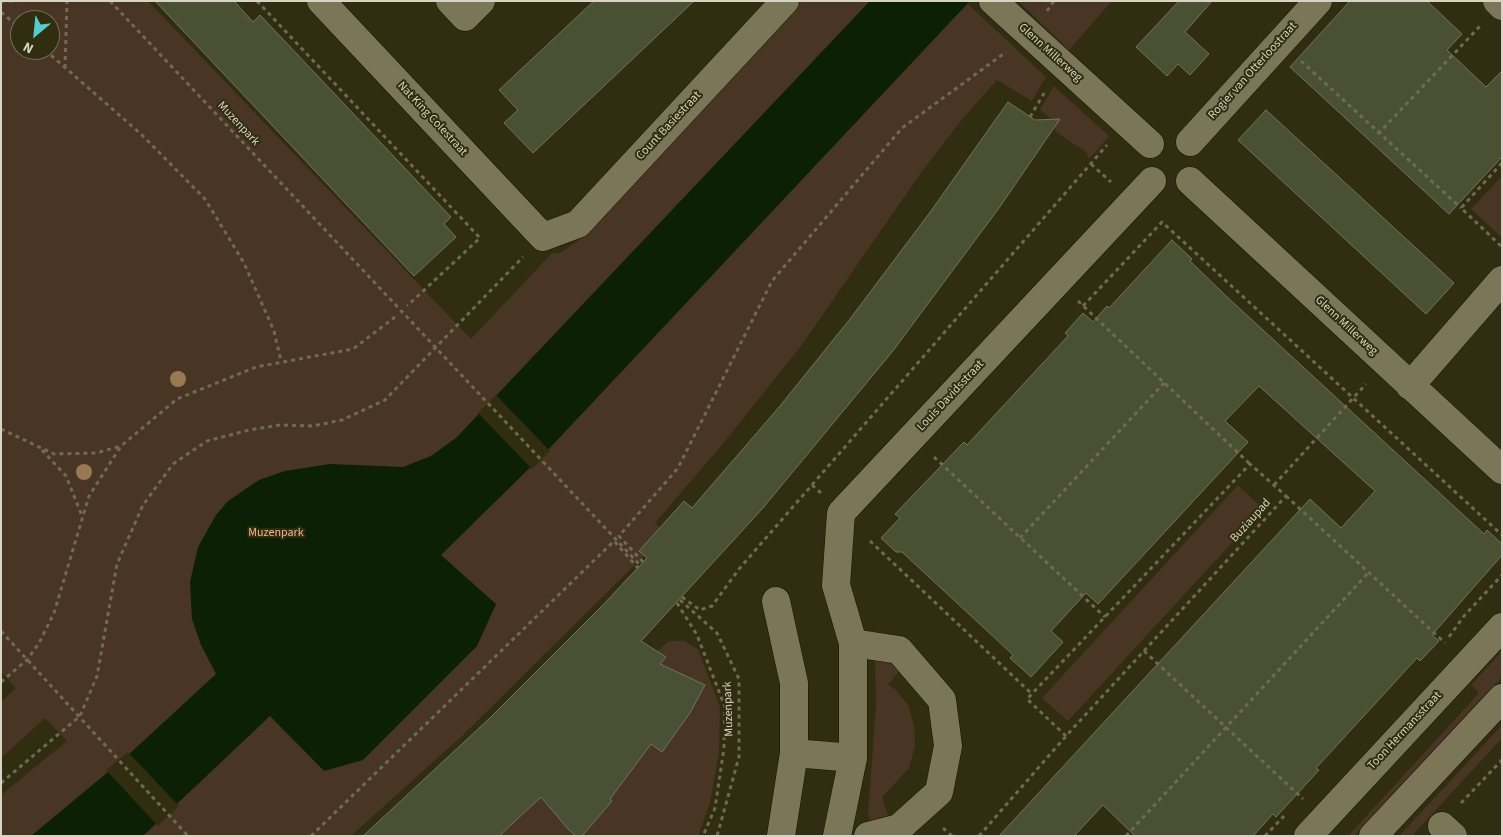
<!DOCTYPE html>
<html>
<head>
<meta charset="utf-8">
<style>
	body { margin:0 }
	#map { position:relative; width:1503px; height:837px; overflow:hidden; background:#312d10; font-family:"Source Sans 3",sans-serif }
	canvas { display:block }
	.frame { position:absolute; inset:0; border:2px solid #d7d4c4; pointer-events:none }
	.north { position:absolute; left:10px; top:10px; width:50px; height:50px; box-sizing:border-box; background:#312d10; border:1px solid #737058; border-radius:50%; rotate:208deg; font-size:14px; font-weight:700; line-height:20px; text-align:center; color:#d7d4c4 }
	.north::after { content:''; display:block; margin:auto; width:18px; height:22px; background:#52cdcc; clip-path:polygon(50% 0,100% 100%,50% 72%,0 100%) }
</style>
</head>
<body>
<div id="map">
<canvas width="1503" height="837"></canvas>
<div class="frame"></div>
<div class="north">N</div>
</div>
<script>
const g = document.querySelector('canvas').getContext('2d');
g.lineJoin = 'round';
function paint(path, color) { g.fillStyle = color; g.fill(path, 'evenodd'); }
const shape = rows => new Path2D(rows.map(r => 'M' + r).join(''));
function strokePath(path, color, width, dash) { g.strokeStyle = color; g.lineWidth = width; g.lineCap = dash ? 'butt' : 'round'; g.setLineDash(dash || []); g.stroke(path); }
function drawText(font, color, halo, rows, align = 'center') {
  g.font = font + ' "Source Sans 3",sans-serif'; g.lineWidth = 4; g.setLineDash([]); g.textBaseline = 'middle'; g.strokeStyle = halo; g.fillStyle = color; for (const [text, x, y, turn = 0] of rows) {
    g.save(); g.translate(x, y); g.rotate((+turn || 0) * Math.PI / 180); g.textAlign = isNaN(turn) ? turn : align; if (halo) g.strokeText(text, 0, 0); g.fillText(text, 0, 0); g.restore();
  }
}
const green = shape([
	[1,1,148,1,471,339,552,253,560,253,579,240,802,1,870,1,513,380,968,4,1046,77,1032,101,997,80,960,122,920,174,801,346,726,440,655,523,666,534,463,735,351,836,1,836,1,795,67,741,45,718,1,758,1,702,16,688,1,672],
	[20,20,50,20,50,50,20,50],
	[1018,1,1112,1,1069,50],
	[1054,86,1109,136,1089,159,1086,152,1056,132,1052,120,1040,110],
	[1502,176,1502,238,1471,209],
	[1238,485,1263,509,1068,721,1042,698],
	[669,641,684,641,698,649,720,707,719,753,710,803,698,836,447,836],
	[1502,651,1502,677,1354,836,1348,836,1479,693,1471,685],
	[875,659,890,662,902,668,888,685,895,689,908,705,914,725,915,746,909,768,882,797,889,818,880,821,870,820,868,815,876,706],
	[1502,725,1502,738,1412,836,1399,836]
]);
const water = shape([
	[870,1,970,1,547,451,441,555,496,604,477,646,363,760,324,771,270,716,143,836,31,836,126,757,216,674,201,645,192,619,190,582,198,547,216,515,228,501,259,480,285,471,330,464,403,467,431,456,456,438]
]);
const pier = shape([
	[496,395,550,451,532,469,478,413],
	[128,752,179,806,158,826,106,770]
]);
const building = shape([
	[155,1,234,1,253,22,260,15,451,217,444,224,456,237,414,276,155,1],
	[594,1,694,1,533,153,504,123,518,110,499,90,594,1],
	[1179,1,1212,1,1185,32,1209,54,1190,75,1178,64,1167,76,1136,47,1179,1],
	[1350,1,1427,1,1462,34,1447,50,1486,87,1502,71,1502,157,1449,214,1290,67,1350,1],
	[1008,102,1035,120,1060,119,999,208,892,352,762,509,641,641,666,657,660,664,705,685,690,713,662,752,651,744,610,799,612,801,582,836,576,836,568,829,541,797,499,836,363,836,491,717,602,606,647,558,639,551,684,501,692,508,780,406,850,319,931,211,1008,102],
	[1266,110,1454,283,1426,314,1238,140,1266,110],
	[1172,240,1192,259,1190,261,1225,295,1484,534,1487,530,1502,544,1502,555,1432,635,1439,641,1420,661,1417,658,1316,768,1319,770,1276,817,1273,814,1253,836,1135,836,1103,805,1074,836,999,836,1310,499,1341,528,1375,491,1259,386,1225,421,1248,442,1098,604,1086,593,1051,631,1063,642,1031,677,1010,658,1013,655,996,639,902,552,896,552,881,538,900,518,895,514,964,442,967,445,1068,336,1065,333,1083,313,1093,322,1107,306,1109,308,1172,240]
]);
const path = shape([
	[1,1,18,1],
	[110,1,640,565],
	[257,1,480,238,407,306],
	[1047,11,1054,1],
	[1,12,20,28],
	[45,50,142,135,205,199,244,263,274,331,281,361],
	[1301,61,1461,208],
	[65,68,67,1],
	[1030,117,1046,90],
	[1378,134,1481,25],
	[1502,163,1461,208,1502,247],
	[1091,164,1111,182],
	[1078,301,1250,464],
	[1083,306,1162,222,1502,535],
	[1,429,54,454,96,453,121,446],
	[42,450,66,476,82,516],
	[934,457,1105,617],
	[812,485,821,493],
	[1274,485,1366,384],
	[1286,496,1445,643],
	[1020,538,1164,383],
	[870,541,1032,694],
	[643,562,619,536,678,468,772,281,902,128,1006,52],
	[682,597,700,610,712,606,739,569,1107,145],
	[680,600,717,633,739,679,739,757,717,836],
	[677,603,697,635,725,707,724,748,715,808,703,836],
	[1,631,188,836],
	[1449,637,1464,616,1502,575],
	[1144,651,1303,799],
	[1,682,28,659,39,643,54,613,89,496,121,446,177,399,256,367,353,349,395,317],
	[1,783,80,716,97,676,117,564,143,505,173,464,207,441,249,430,280,425,313,426,342,420,385,400,523,257],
	[1461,803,1502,760],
	[943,828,952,836],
	[311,836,614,541,638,568],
	[979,836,1066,736,1286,496,1250,464,1027,699,1066,736],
	[1126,836,1369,572],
	[1265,836,1284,816]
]);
const minor = shape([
	[321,1,543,237,578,224,785,1],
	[450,1,465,17,481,1],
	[993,1,1150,144],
	[1497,1,1502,6],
	[1190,142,1318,1],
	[1190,181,1502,470],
	[1410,386,1502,280],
	[776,601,794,683,794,753,781,836],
	[853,643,899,650,942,700,948,746,939,792,899,828,868,836],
	[794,753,853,758],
	[1442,826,1453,836],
	[837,836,853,758,853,643,836,585,841,513,1152,181],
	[1308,836,1502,627],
	[1373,836,1502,698]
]);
const trees = [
	[178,379],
	[84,472]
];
const streetNames = [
	["Glenn Millerweg",1050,53,42],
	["Rogier van Otterloostraat",1253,71,-48],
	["Nat King Colestraat",432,119,47],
	["Muzenpark",238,124,47],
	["Count Basiestraat",669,126,-47],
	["Glenn Millerweg",1346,326,43],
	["Louis Davidsstraat",951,396,-47],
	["Buziaupad",1251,521,-48],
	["Muzenpark",729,709,-92],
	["Toon Hermansstraat",1405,731,-47]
];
const parkNames = [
	["Muzenpark",276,533]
];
paint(green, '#483524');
paint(water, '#0b2005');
paint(pier, '#312d10');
paint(building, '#495034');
strokePath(building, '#6f7759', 1);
strokePath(minor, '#191500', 29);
strokePath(path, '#6f6b53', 3, [4, 4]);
strokePath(minor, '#7a7657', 28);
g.fillStyle = '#987953';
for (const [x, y] of trees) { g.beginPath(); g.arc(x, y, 8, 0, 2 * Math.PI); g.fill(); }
drawText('12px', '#d7d4c4', '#312d10', streetNames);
drawText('12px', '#edb889', '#312d10', parkNames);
</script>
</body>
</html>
